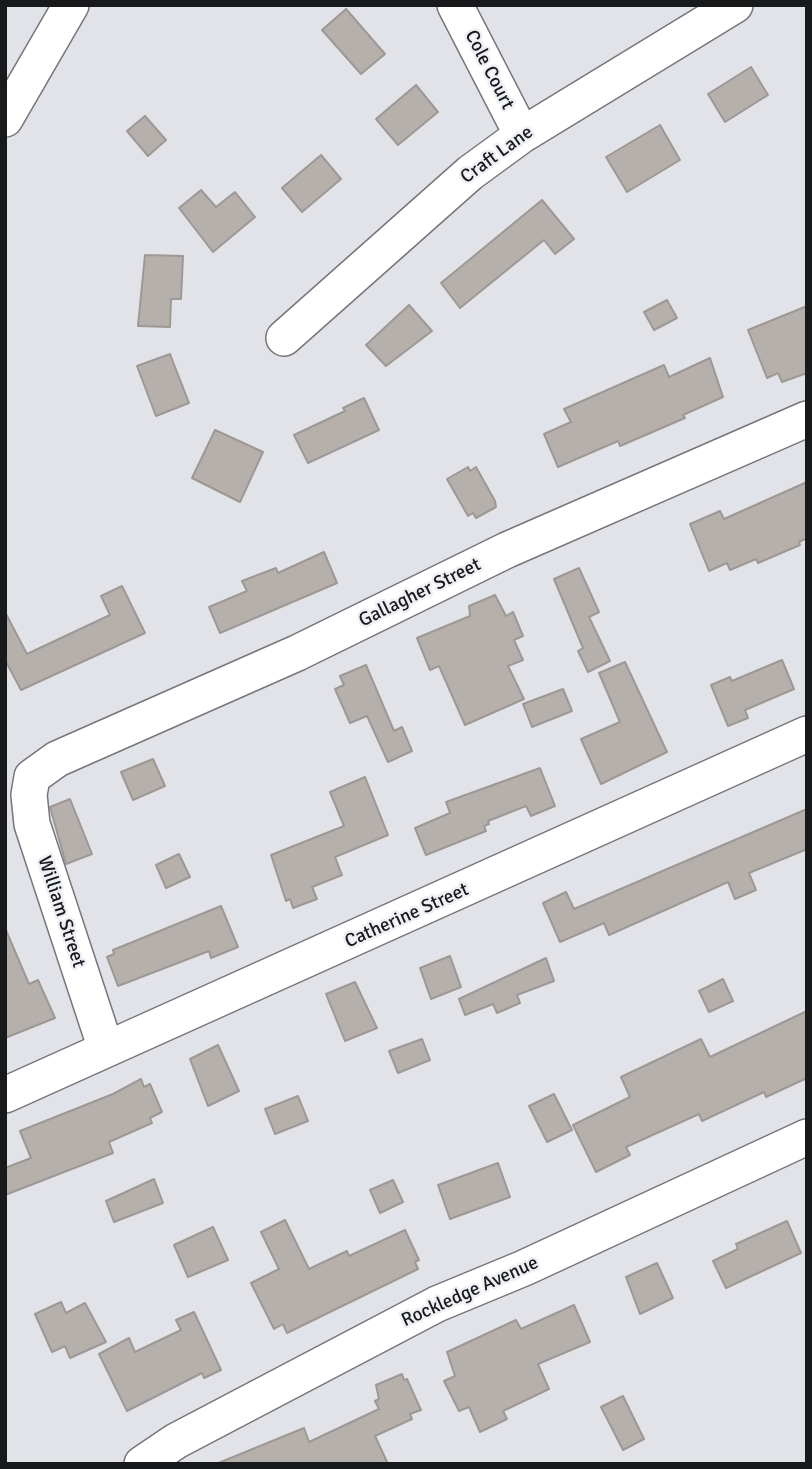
<!DOCTYPE html>
<html>
<head>
<meta charset="utf-8">
<style>
	body { margin:0 }
	#map { position:relative; width:812px; height:1469px; overflow:hidden; background:#e2e3e9; font-family:Signika,sans-serif }
	canvas { display:block }
	.frame { position:absolute; inset:0; border:7px solid #18191b; pointer-events:none }
</style>
</head>
<body>
<div id="map">
<canvas width="812" height="1469"></canvas>
<div class="frame"></div>
</div>
<script>
const g = document.querySelector('canvas').getContext('2d');
g.lineJoin = 'round';
function paint(path, color) { g.fillStyle = color; g.fill(path, 'evenodd'); }
const shape = rows => new Path2D(rows.map(r => 'M' + r).join(''));
function strokePath(path, color, width, dash) { g.strokeStyle = color; g.lineWidth = width; g.lineCap = dash ? 'butt' : 'round'; g.setLineDash(dash || []); g.stroke(path); }
function drawText(font, color, halo, rows, align = 'center') {
  g.font = font + ' Signika,sans-serif'; g.lineWidth = 5; g.setLineDash([]); g.textBaseline = 'middle'; g.strokeStyle = halo; g.fillStyle = color; for (const [text, x, y, turn = 0] of rows) {
    g.save(); g.translate(x, y); g.rotate((+turn || 0) * Math.PI / 180); g.textAlign = isNaN(turn) ? turn : align; if (halo) g.strokeText(text, 0, 0); g.fillText(text, 0, 0); g.restore();
  }
}
const building = shape([
	[346,9,385,54,361,74,322,30,346,9],
	[751,67,768,95,725,122,708,94,751,67],
	[416,85,438,112,398,145,376,119,416,85],
	[145,116,166,140,148,156,127,131,145,116],
	[660,125,680,160,627,192,606,157,660,125],
	[321,155,341,179,302,212,282,188,321,155],
	[201,190,216,207,235,192,255,217,213,252,179,208,201,190],
	[542,200,574,239,555,254,544,240,460,308,441,283,542,200],
	[145,255,183,256,181,299,171,299,170,327,138,326,145,255],
	[667,300,677,318,654,330,644,312,667,300],
	[409,305,432,331,386,366,366,345,409,305],
	[807,306,807,373,782,382,778,373,767,378,748,330,807,306],
	[170,354,189,403,156,416,137,366,170,354],
	[710,358,723,397,683,415,685,418,620,446,618,441,558,467,544,434,571,422,564,409,664,365,669,377,710,358],
	[364,398,379,430,308,463,294,435,345,411,343,408,364,398],
	[215,430,263,452,240,502,192,478,215,430],
	[468,467,470,471,476,467,495,501,496,507,476,518,473,513,468,516,447,479,468,467],
	[807,482,807,538,799,542,800,545,758,563,756,559,730,570,727,563,709,571,690,524,720,511,724,519,807,482],
	[324,552,337,583,220,633,209,607,247,591,242,581,276,568,278,573,324,552],
	[579,568,599,612,589,617,610,661,588,672,578,651,583,648,554,579,579,568],
	[122,586,145,633,21,690,5,660,5,612,27,654,110,615,101,596,122,586],
	[495,595,506,616,513,612,523,636,514,640,523,660,508,666,524,699,465,725,439,666,430,670,417,638,470,616,469,606,495,595],
	[782,660,794,689,745,710,748,718,728,726,711,685,730,677,732,681,782,660],
	[625,662,667,752,601,784,581,739,620,722,599,673,625,662],
	[366,665,394,731,402,727,412,751,388,762,367,716,350,723,335,689,344,685,340,676,366,665],
	[563,689,572,711,532,727,523,704,563,689],
	[153,759,165,786,133,800,121,772,153,759],
	[540,768,555,806,531,816,526,806,488,821,489,824,484,826,486,831,426,855,415,828,450,813,446,802,540,768],
	[365,777,388,835,335,857,342,875,312,887,317,899,293,908,290,899,286,901,271,855,344,826,330,792,365,777],
	[70,799,92,854,66,864,50,807,70,799],
	[807,809,807,849,749,873,756,890,735,899,728,882,609,935,604,923,560,942,543,903,566,892,574,909,807,809],
	[179,854,190,877,166,888,156,865,179,854],
	[221,906,238,947,211,958,209,951,118,986,107,957,114,954,113,950,221,906],
	[5,928,29,984,38,980,55,1018,5,1038,5,928],
	[450,956,461,987,431,999,420,968,450,956],
	[546,958,554,981,517,995,520,1003,497,1013,493,1004,465,1015,459,999,546,958],
	[723,979,733,1001,709,1012,699,991,723,979],
	[355,982,377,1028,345,1041,326,994,355,982],
	[807,1011,807,1078,766,1097,764,1092,702,1121,699,1114,626,1147,630,1155,596,1172,573,1125,630,1097,621,1077,701,1039,710,1057,807,1011],
	[422,1039,430,1060,398,1073,389,1051,422,1039],
	[218,1045,239,1091,208,1106,190,1059,218,1045],
	[141,1079,144,1087,150,1084,162,1112,150,1118,152,1123,109,1142,113,1153,5,1195,5,1168,31,1158,20,1131,113,1094,141,1079],
	[554,1094,572,1130,547,1142,529,1106,554,1094],
	[298,1096,308,1121,275,1134,265,1109,298,1096],
	[498,1163,510,1197,450,1219,438,1185,498,1163],
	[154,1179,163,1203,114,1222,106,1201,154,1179],
	[393,1180,403,1202,380,1213,370,1190,393,1180],
	[285,1220,309,1269,347,1251,349,1256,405,1230,419,1260,415,1262,418,1269,287,1333,283,1324,274,1329,251,1283,279,1269,261,1232,285,1220],
	[787,1221,801,1253,726,1288,713,1261,738,1249,736,1244,787,1221],
	[213,1227,228,1260,188,1277,174,1245,213,1227],
	[657,1263,673,1298,640,1314,626,1277,657,1263],
	[61,1302,66,1313,85,1303,106,1342,70,1358,65,1346,52,1352,35,1314,61,1302],
	[574,1305,590,1342,538,1364,549,1389,503,1411,507,1419,480,1432,469,1407,459,1411,444,1381,455,1376,447,1352,516,1320,521,1329,574,1305],
	[194,1312,221,1370,204,1378,202,1373,127,1411,99,1354,129,1338,135,1352,181,1330,176,1320,194,1312],
	[402,1374,404,1380,407,1379,421,1410,410,1414,412,1419,375,1436,388,1464,216,1464,304,1428,309,1442,379,1409,375,1401,379,1399,376,1385,402,1374],
	[623,1396,644,1439,623,1450,601,1407,623,1396]
]);
const minor = shape([
	[455,5,522,135],
	[5,119,71,5],
	[284,338,470,173,522,135,735,5],
	[106,1049,32,824,29,795,32,777,57,759,297,653,507,550,807,419],
	[5,1095,807,734],
	[142,1464,176,1441,437,1304,524,1268,807,1137]
]);
const streetNames = [
	["Cole Court",489,70,63],
	["Craft Lane",497,155,-36],
	["Gallagher Street",420,593,-26],
	["William Street",61,912,72],
	["Catherine Street",407,916,-24],
	["Rockledge Avenue",470,1292,-24]
];
paint(building, '#b6b0ad');
strokePath(building, '#9e9895', 2);
strokePath(minor, '#75767b', 38);
strokePath(minor, '#fff', 35);
drawText('19px', '#18191b', '#eff0f6', streetNames);
</script>
</body>
</html>
